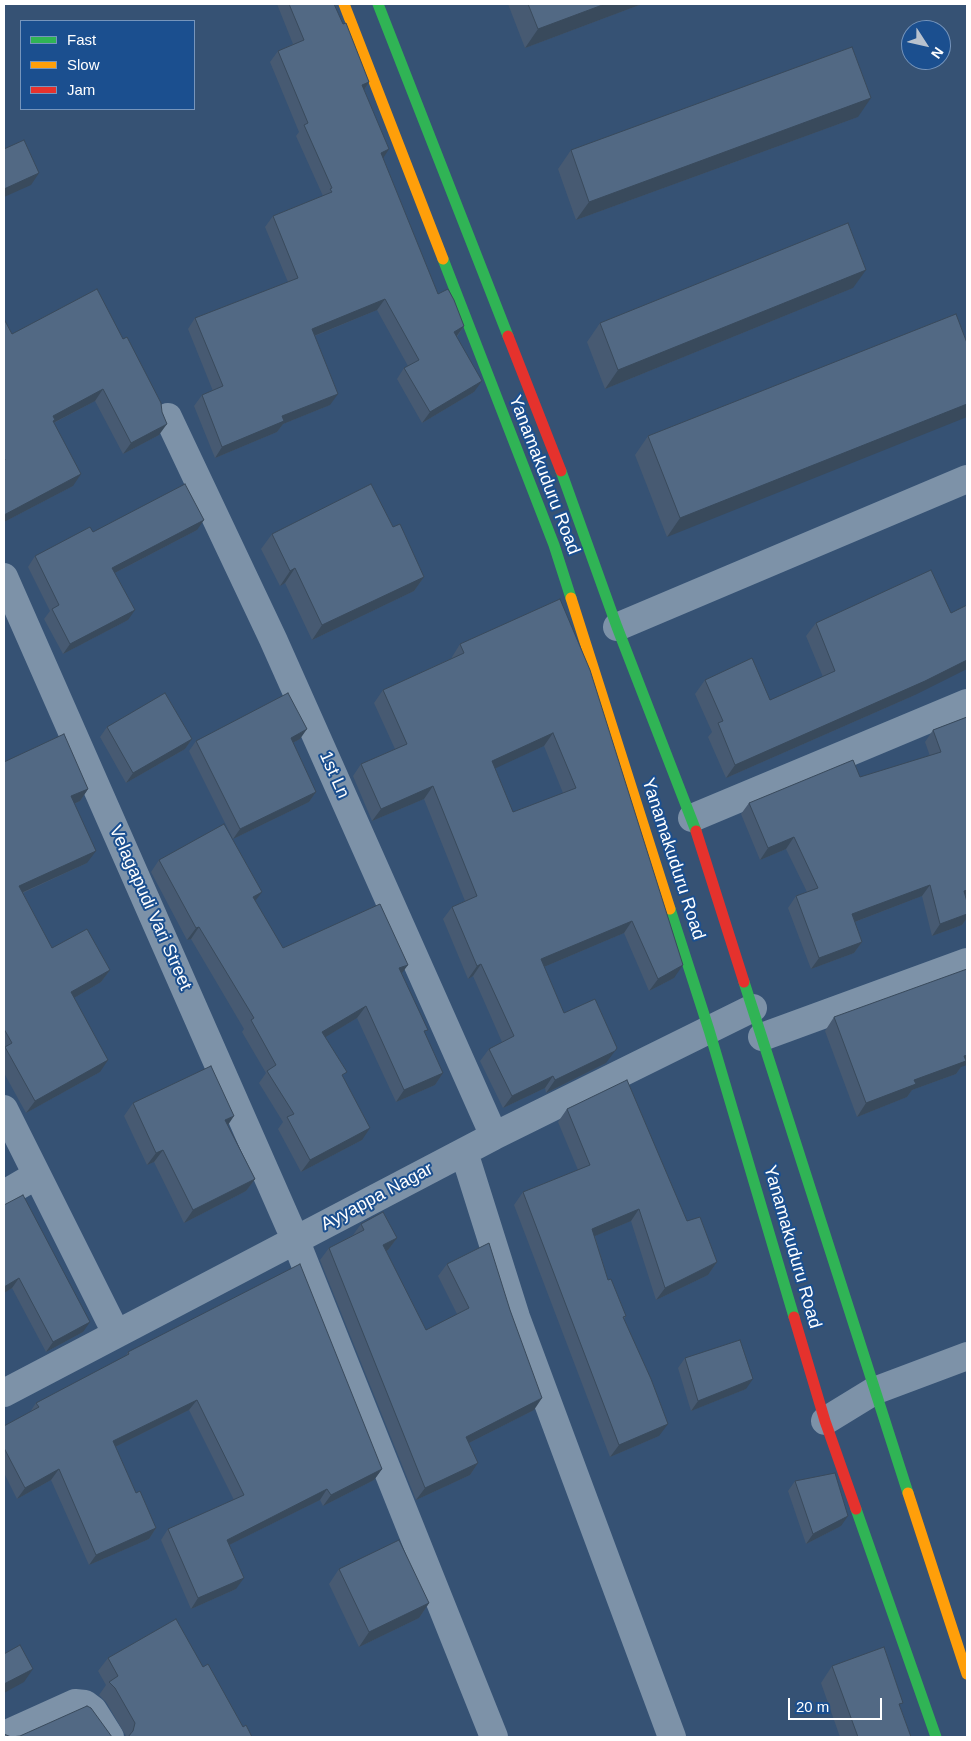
<!DOCTYPE html>
<html>
<head>
<meta charset="utf-8">
<style>
	body { margin:0 }
	#map { position:relative; width:971px; height:1741px; overflow:hidden; background:#365274; font-family:Arial,sans-serif }
	canvas { display:block }
	.frame { position:absolute; inset:0; border:5px solid #fff; pointer-events:none }
	.legend { position:absolute; left:20px; top:20px; width:175px; height:90px; box-sizing:border-box; background:#1b4f8f; border:1px solid #7695bc; margin:0; padding:6px 9px; list-style:none; font-size:15px; color:#fff }
	.legend li { display:flex; align-items:center; gap:10px; height:25px }
	.legend b { width:25px; border:1px solid #7695bc }
	.north { position:absolute; left:901px; top:20px; width:50px; height:50px; box-sizing:border-box; background:#1b4f8f; border:1px solid #7695bc; border-radius:50%; rotate:125deg; font-size:14px; font-weight:700; line-height:20px; text-align:center; color:#fff }
	.north::after { content:''; display:block; margin:auto; width:18px; height:22px; background:#b9c2ce; clip-path:polygon(50% 0,100% 100%,50% 72%,0 100%) }
	.scale { position:absolute; left:788px; top:1698px; width:94px; height:22px; box-sizing:border-box; border:2px solid #fff; border-top:0; padding-left:6px; font-size:15px; line-height:18px; white-space:nowrap; color:#fff; -webkit-text-stroke:4px #1b4f8f; paint-order:stroke }
</style>
</head>
<body>
<div id="map">
<canvas width="971" height="1741"></canvas>
<div class="frame"></div>
<ul class="legend">
<li><b style="height:6px;background:#30b455"></b>Fast</li>
<li><b style="height:6px;background:#ff9f0a"></b>Slow</li>
<li><b style="height:6px;background:#e5322d"></b>Jam</li>
</ul>
<div class="north">N</div>
<div class="scale">20 m</div>
</div>
<script>
const g = document.querySelector('canvas').getContext('2d');
g.lineJoin = 'round';
const shape = rows => new Path2D(rows.map(r => 'M' + r).join(''));
function strokePath(path, color, width, dash) { g.strokeStyle = color; g.lineWidth = width; g.lineCap = dash ? 'butt' : 'round'; g.setLineDash(dash || []); g.stroke(path); }
function paint(path, color) { g.fillStyle = color; g.fill(path, 'evenodd'); }
function drawText(font, color, halo, rows, align = 'center') {
  g.font = font + ' Arial,sans-serif'; g.lineWidth = 4; g.setLineDash([]); g.textBaseline = 'middle'; g.strokeStyle = halo; g.fillStyle = color; for (const [text, x, y, turn = 0] of rows) {
    g.save(); g.translate(x, y); g.rotate((+turn || 0) * Math.PI / 180); g.textAlign = isNaN(turn) ? turn : align; if (halo) g.strokeText(text, 0, 0); g.fillText(text, 0, 0); g.restore();
  }
}
const street = shape([
	[168,417,273,639,494,1136],
	[4,577,295,1239,494,1737],
	[617,627,967,479],
	[692,818,967,703],
	[762,1037,967,962],
	[4,1109,116,1333],
	[464,1152,516,1317,672,1737],
	[4,1194,37,1175],
	[4,1393,494,1136,753,1008],
	[825,1421,874,1391,967,1356],
	[4,1735,75,1703,85,1704,93,1710,110,1737]
]);
const fast = shape([
	[378,4,508,336],
	[443,259,554,545,571,598],
	[561,471,617,627,696,831],
	[670,909,709,1030,794,1317],
	[744,982,908,1493],
	[856,1509,936,1737]
]);
const slow = shape([
	[344,4,443,259],
	[571,598,670,909],
	[908,1493,967,1674]
]);
const jam = shape([
	[508,336,561,471],
	[696,831,744,982],
	[794,1317,825,1421,856,1509]
]);
const wall = shape([
	[277,4,334,4,343,24,369,82,364,90,383,158,438,294,464,326,457,337,474,392,422,423,397,379,404,368,408,366,377,310,315,336,330,405,283,424,277,432,215,458,194,406,202,395,213,391,188,329,195,318,288,282,265,227,273,216,323,196,296,136,299,132,270,62,278,51,293,44],
	[508,4,642,4,525,48],
	[858,117,576,220,558,169,571,150],
	[853,288,605,389,587,342,600,323],
	[97,289,159,435,123,454,95,401,54,423,73,486,4,522,4,319,12,334],
	[956,314,667,537,635,455,648,436],
	[393,527,424,577,414,591,312,640,285,583,280,586,261,549,272,534],
	[197,530,115,573,128,620,63,654,44,619,50,611,28,567,35,556,93,532],
	[560,599,674,978,649,991,624,933,544,967,564,1013,606,1063,546,1093,545,1088,503,1108,480,1061,489,1049,502,1042,473,976,468,979,443,919,452,907,465,901,424,799,372,821,353,776,361,764,395,749,374,703,383,690,452,658,452,657,460,644],
	[544,746,563,793,513,812,495,768],
	[816,623,915,695,726,778,708,737,712,732,695,694,705,680,770,700,823,677,806,636],
	[967,717,967,898,966,899,967,902,967,918,962,925,932,936,922,896,855,922,862,942,854,953,811,969,788,908,796,896,807,892,786,849,760,860,741,814,749,803,860,777,930,756,925,742,933,730],
	[107,727,192,739,185,749,126,783,100,737],
	[300,739,293,743,316,792,309,802,233,839,189,751,196,741],
	[4,762,88,789,80,801,74,804,87,863,23,893,52,948,110,970,101,982,74,998,100,1072,26,1113,4,1073],
	[159,860,255,901,283,948,402,973,425,1033,443,1073,435,1085,396,1102,357,1018,325,1037,343,1077,362,1140,301,1172,278,1129,283,1122,259,1083,266,1073,242,1032,244,1029,191,939,187,940,151,872],
	[834,1017,961,1067,956,1074,912,1090,907,1097,857,1117,825,1031],
	[133,1103,228,1125,255,1179,246,1191,184,1223,154,1162,147,1165,124,1116],
	[567,1109,687,1221,717,1262,708,1275,656,1300,631,1221,595,1236,608,1280,626,1316,624,1319,659,1436,610,1457,514,1205,523,1192,578,1170,558,1122],
	[4,1205,83,1332,46,1352,12,1288,4,1293],
	[361,1224,397,1238,388,1250,386,1251,426,1330,457,1314,438,1276,447,1264,534,1410,469,1443,478,1463,470,1475,416,1500,320,1260,329,1248,353,1235],
	[128,1352,382,1469,374,1480,323,1506,320,1500,229,1545,236,1589,191,1609,161,1540,168,1529,234,1500,189,1410,115,1447,136,1493,156,1528,149,1539,89,1565,51,1480,17,1499,4,1473,4,1426,30,1412,36,1403,125,1357],
	[685,1358,746,1389,691,1411,678,1368],
	[795,1481,841,1526,806,1544,788,1491],
	[339,1569,429,1603,419,1618,359,1647,329,1584],
	[108,1658,203,1667,243,1727,125,1737,126,1736,106,1702,99,1695,106,1685,98,1671],
	[832,1666,900,1706,911,1737,840,1737,821,1683]
]);
const shadedWall = shape([
	[605,4,642,4,525,48,538,29],
	[369,82,362,93,362,85],
	[871,98,858,117,576,220,589,202],
	[389,149,382,160,381,153],
	[39,173,31,185,4,197,4,189],
	[866,270,853,288,605,389,618,370],
	[385,299,377,310,304,340,312,329],
	[464,326,456,337,454,332],
	[482,381,474,392,422,423,430,412],
	[103,389,95,401,53,423,53,416],
	[338,394,330,405,283,424,277,432,215,458,222,447,282,416],
	[967,404,967,417,667,537,680,518],
	[167,424,159,435,123,454,131,443],
	[81,474,73,486,4,522,4,515],
	[204,520,197,530,105,578,112,568],
	[295,568,285,583,280,586,290,571],
	[424,577,414,591,312,640,322,625],
	[135,610,128,620,63,654,70,644],
	[967,660,967,669,915,695,726,778,735,765],
	[307,729,300,739,283,748,291,738],
	[553,733,544,746,483,774,492,761],
	[192,739,185,749,126,783,133,773],
	[433,786,424,799,372,821,381,809],
	[88,789,80,801,62,809,71,796],
	[316,792,309,802,233,839,240,829],
	[794,837,786,849,760,860,768,848],
	[96,851,87,863,10,898,19,886],
	[930,885,922,896,844,926,852,914],
	[967,890,967,898,956,903,964,891],
	[262,892,253,904,253,897],
	[967,914,967,918,962,925,932,936,940,924],
	[632,921,624,933,532,972,541,959],
	[199,927,191,939,187,940,196,928],
	[862,942,854,953,811,969,819,958],
	[481,964,473,976,468,979,477,966],
	[408,965,399,977,399,968],
	[683,965,674,978,649,991,658,979],
	[110,970,101,982,62,1005,71,992],
	[366,1006,357,1018,314,1044,322,1032],
	[615,1051,606,1063,546,1093,555,1080],
	[967,1055,967,1065,961,1067,956,1074,912,1090,907,1097,857,1117,866,1103,914,1080],
	[108,1060,100,1072,26,1113,35,1101],
	[443,1073,435,1085,396,1102,404,1090],
	[553,1076,545,1088,503,1108,512,1096],
	[234,1116,226,1128,225,1120],
	[370,1128,362,1140,301,1172,310,1160],
	[163,1150,154,1162,147,1165,156,1153],
	[255,1179,246,1191,184,1223,193,1210],
	[639,1209,631,1221,583,1241,592,1229],
	[397,1238,388,1250,374,1257,383,1245],
	[717,1262,708,1275,656,1300,665,1288],
	[19,1278,12,1288,4,1293,4,1287],
	[90,1322,83,1332,46,1352,53,1342],
	[753,1379,746,1389,691,1411,698,1401],
	[542,1398,534,1410,457,1449,466,1437],
	[197,1400,189,1410,105,1452,113,1441],
	[668,1424,659,1436,610,1457,619,1445],
	[478,1463,470,1475,416,1500,425,1488],
	[59,1469,51,1480,17,1499,25,1488],
	[382,1469,374,1480,323,1506,331,1495],
	[327,1489,320,1500,219,1550,227,1540],
	[848,1516,841,1526,806,1544,813,1534],
	[156,1528,149,1539,89,1565,96,1555],
	[244,1578,236,1589,191,1609,198,1598],
	[429,1603,419,1618,359,1647,369,1632],
	[33,1669,24,1682,4,1693,4,1684]
]);
const building = shape([
	[289,4,334,4,343,24,346,23,369,82,362,85,389,149,381,153,438,294,448,289,454,300,464,326,454,332,482,381,430,412,404,368,419,360,385,299,312,329,338,394,282,416,284,421,222,447,202,395,223,386,195,318,298,278,273,216,332,192,330,189,332,188,304,125,308,123,278,51,304,40,289,4],
	[528,4,605,4,538,29,528,4],
	[852,47,871,98,589,202,571,150,852,47],
	[24,140,39,173,4,189,4,149,24,140],
	[848,223,866,270,618,370,600,323,848,223],
	[97,289,123,339,127,337,161,403,162,412,167,424,131,443,103,389,53,416,55,420,53,421,81,474,4,515,4,460,5,460,4,457,4,319,12,334,97,289],
	[956,314,967,343,967,404,680,518,648,436,956,314],
	[185,484,204,520,112,568,135,610,70,644,52,609,59,605,35,556,90,527,93,532,185,484],
	[371,484,393,527,400,524,424,577,322,625,295,568,290,571,272,534,371,484],
	[931,570,951,613,967,605,967,660,925,681,735,765,718,723,723,721,705,680,752,658,770,700,835,671,816,623,931,570],
	[560,599,590,670,683,965,658,979,632,921,541,959,564,1013,595,999,617,1048,615,1051,555,1080,553,1076,512,1096,489,1049,514,1036,481,964,477,966,452,907,477,896,433,786,381,809,361,764,407,744,383,690,464,653,460,644,560,599],
	[553,733,576,788,513,812,492,761,553,733],
	[165,693,192,739,133,773,107,727,165,693],
	[288,693,307,729,291,738,316,792,240,829,196,741,288,693],
	[967,717,967,890,964,891,967,902,967,914,940,924,930,885,852,914,862,942,819,958,796,896,818,888,794,837,768,848,749,803,853,760,860,777,941,752,933,730,967,717],
	[64,734,88,789,71,796,96,851,19,886,52,948,87,929,110,970,71,992,108,1060,35,1101,5,1047,12,1043,4,1029,4,762,64,734],
	[224,824,262,892,253,897,283,948,380,904,408,965,399,968,428,1030,424,1031,443,1073,404,1090,366,1006,322,1032,347,1072,342,1075,370,1128,310,1160,287,1117,294,1114,267,1071,276,1065,251,1020,254,1018,199,927,196,928,159,860,224,824],
	[967,969,967,1055,964,1056,966,1061,914,1080,916,1084,866,1103,834,1017,967,969],
	[211,1066,234,1116,225,1120,255,1179,193,1210,163,1150,156,1153,133,1103,211,1066],
	[627,1080,687,1221,700,1217,717,1262,665,1288,639,1209,592,1229,608,1280,611,1279,626,1316,623,1317,651,1379,668,1424,619,1445,523,1192,590,1165,567,1109,627,1080],
	[23,1195,90,1322,53,1342,19,1278,4,1287,4,1205,23,1195],
	[383,1212,397,1238,383,1245,426,1330,469,1308,447,1264,489,1243,510,1310,542,1398,466,1437,478,1463,425,1488,329,1248,364,1230,361,1224,383,1212],
	[300,1264,382,1469,331,1495,327,1489,227,1540,244,1578,198,1598,168,1529,244,1495,197,1400,113,1441,136,1493,140,1491,156,1528,96,1555,59,1469,25,1488,4,1448,4,1426,39,1407,36,1403,129,1354,128,1352,300,1264],
	[740,1340,753,1379,698,1401,685,1358,740,1340],
	[835,1473,848,1516,813,1534,795,1481,835,1473],
	[399,1540,429,1603,369,1632,339,1569,399,1540],
	[176,1619,203,1667,208,1664,243,1727,246,1725,252,1737,126,1737,128,1737,133,1731,135,1723,115,1688,109,1682,118,1676,108,1658,176,1619],
	[20,1645,33,1669,4,1684,4,1654,20,1645],
	[884,1647,903,1703,899,1704,911,1737,858,1737,832,1666,884,1647],
	[87,1706,91,1708,112,1737,4,1737,4,1734,11,1737,20,1736,87,1706]
]);
const streetNames = [
	["Yanamakuduru Road",544,475,69],
	["1st Ln",334,775,66],
	["Yanamakuduru Road",673,859,72],
	["Velagapudi Vari Street",150,908,66],
	["Ayyappa Nagar",377,1197,-28],
	["Yanamakuduru Road",792,1247,74]
];
strokePath(street, '#7d92a8', 28);
strokePath(fast, '#30b455', 11);
strokePath(slow, '#ff9f0a', 11);
strokePath(jam, '#e5322d', 11);
paint(wall, '#475a72');
paint(shadedWall, '#394a5c');
paint(building, '#526984');
strokePath(building, '#394a5c', 1);
drawText('18px', '#fff', '#1b4f8f', streetNames);
</script>
</body>
</html>
